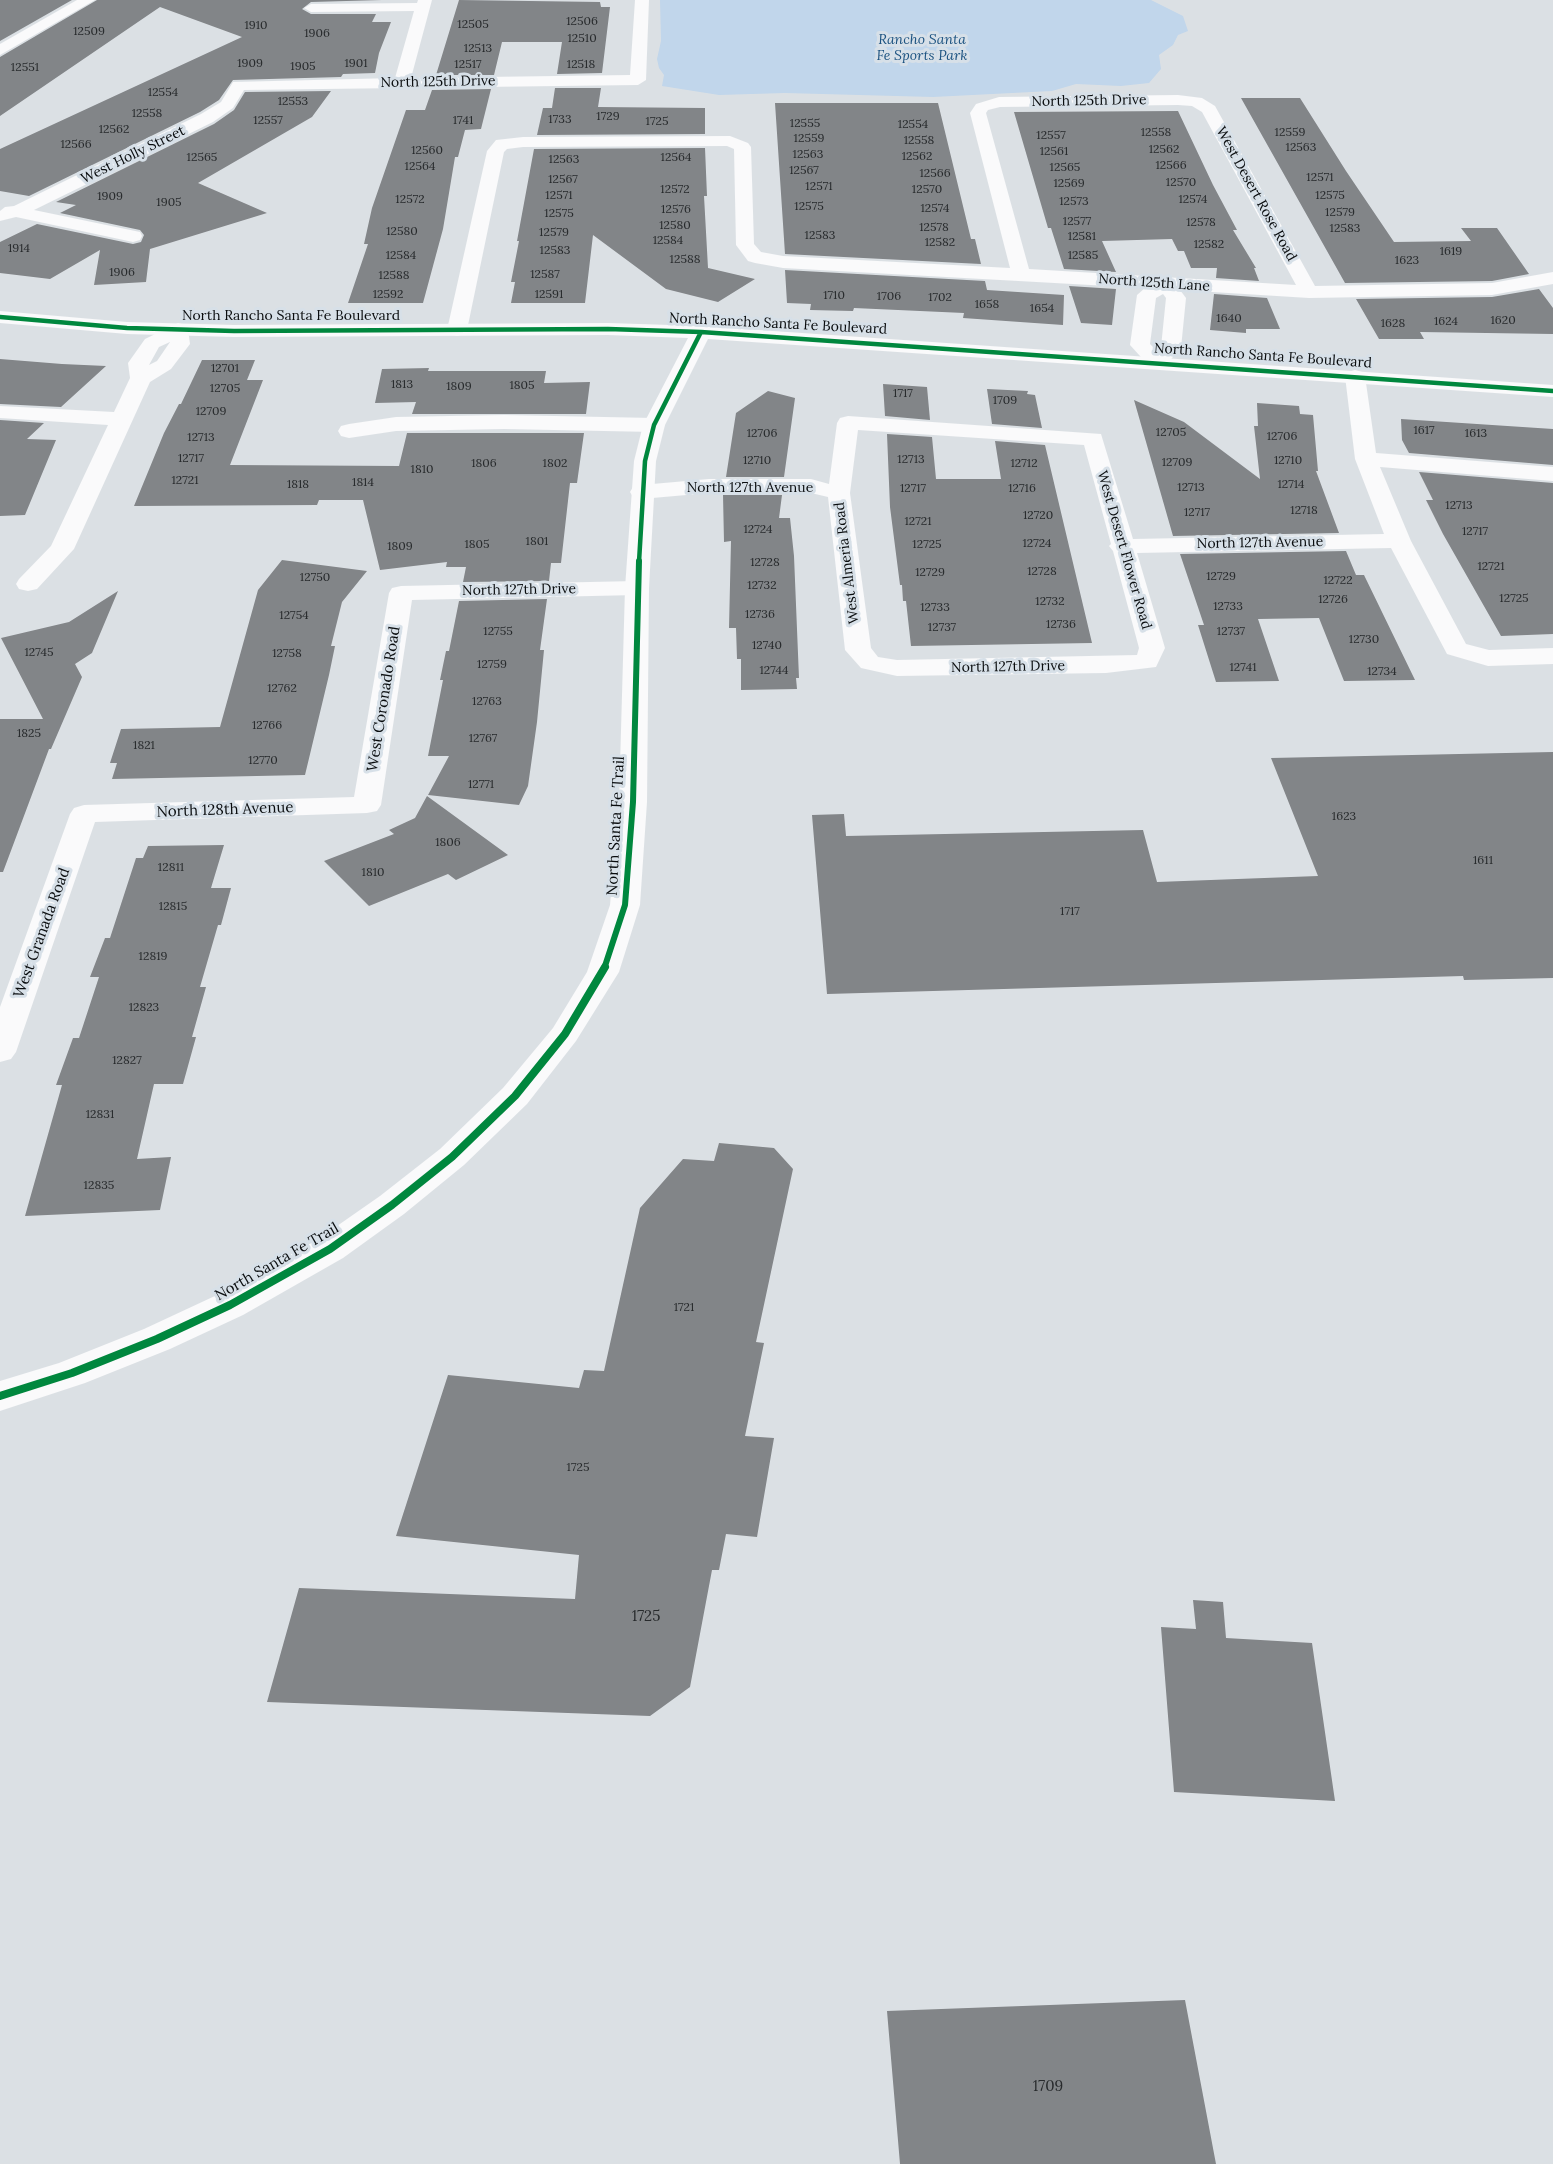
<!DOCTYPE html>
<html>
<head>
<meta charset="utf-8">
<style>
	body { margin:0 }
	canvas { display:block; background:#dbe0e4 }
</style>
</head>
<body>
<canvas width="1553" height="2164"></canvas>
<script>
const g = document.querySelector('canvas').getContext('2d');
g.lineJoin = 'round';
function paint(path, color) { g.fillStyle = color; g.fill(path, 'evenodd'); }
const shape = rows => new Path2D(rows.map(r => 'M' + r).join(''));
function strokePath(path, color, width, dash) { g.strokeStyle = color; g.lineWidth = width; g.lineCap = dash ? 'butt' : 'round'; g.setLineDash(dash || []); g.stroke(path); }
function drawText(font, color, halo, rows, align = 'center') {
  g.font = font + ' Lora,serif'; g.lineWidth = 6; g.setLineDash([]); g.textBaseline = 'middle'; g.strokeStyle = halo; g.fillStyle = color; for (const [text, x, y, turn = 0] of rows) {
    g.save(); g.translate(x, y); g.rotate((+turn || 0) * Math.PI / 180); g.textAlign = isNaN(turn) ? turn : align; if (halo) g.strokeText(text, 0, 0); g.fillText(text, 0, 0); g.restore();
  }
}
const green = shape([
	[660,0,1151,0,1183,16,1188,31,1178,35,1173,45,1159,55,1161,69,1149,83,1121,86,1076,84,1052,91,933,97,785,93,719,95,662,86,664,75,659,68,657,59,661,41]
]);
const building = shape([
	[0,0,72,0,0,41],
	[97,0,382,0,311,2,302,9,311,14,376,14,372,22,391,22,379,53,375,73,343,74,341,77,233,80,219,100,200,112,29,196,0,191,0,149,242,37,160,7,0,116,0,57],
	[459,0,600,2,601,7,610,7,602,73,557,74,562,42,502,42,494,75,436,75],
	[555,88,601,88,598,107,705,108,705,134,537,135,543,108,552,108],
	[491,89,481,129,465,130,458,157,455,157,443,229,423,303,348,303,368,244,364,244,372,208,406,110,425,110,432,90],
	[331,91,312,117,198,183,267,213,150,249,146,282,94,285,100,250,50,279,0,273,0,242,37,224,133,244,141,242,144,235,140,230,60,213,76,205,56,202,214,124,234,110,245,92],
	[1241,98,1300,98,1346,171,1394,242,1471,241,1461,228,1497,228,1529,274,1492,281,1345,283],
	[775,103,938,103,971,239,975,239,981,264,785,254],
	[1178,111,1213,185,1237,230,1233,230,1256,268,1254,268,1259,281,1216,278,1217,268,1191,268,1184,251,1178,251,1172,239,1102,241,1116,272,1064,269,1051,228,1048,228,1014,112],
	[705,148,707,196,704,196,708,268,755,279,718,302,666,289,593,235,585,303,511,303,515,282,511,282,519,241,517,241,534,149],
	[785,270,985,281,987,290,1064,295,1063,325,963,318,964,313,854,308,853,311,810,310,811,304,787,303],
	[1069,286,1116,289,1112,325,1081,323],
	[1539,289,1553,308,1553,334,1420,332,1424,339,1379,339,1356,299,1492,297],
	[1214,294,1267,298,1280,329,1246,329,1246,333,1210,330],
	[0,359,62,364,106,366,61,407,0,404],
	[202,360,255,360,247,380,263,380,230,465,399,466,407,433,584,433,577,483,570,483,561,563,551,563,549,581,463,582,466,567,446,567,447,562,380,570,363,500,319,500,317,505,134,506,164,433,179,404,181,404],
	[429,368,428,371,546,371,544,383,590,382,586,414,412,414,416,402,375,403,382,369],
	[883,384,927,387,930,420,885,416],
	[987,389,1028,391,1027,394,1035,395,1042,428,992,424],
	[768,391,795,398,784,477,726,477,736,413],
	[1134,400,1184,422,1260,479,1254,426,1258,426,1257,403,1299,406,1300,414,1313,415,1318,471,1316,471,1339,533,1173,536],
	[1401,419,1553,429,1553,465,1409,453,1402,440],
	[0,420,44,423,27,439,56,440,25,515,0,516],
	[887,434,932,437,936,479,1001,479,995,441,1045,445,1092,643,911,646,906,601,903,601,902,585,900,585,890,507],
	[1419,472,1553,483,1553,634,1501,636,1443,534,1426,500,1433,500],
	[723,495,782,495,779,518,790,518,794,556,799,678,796,678,797,689,741,690,741,659,737,659,736,628,729,628,731,541,724,542],
	[1346,551,1356,575,1364,575,1415,680,1344,681,1319,618,1258,619,1279,681,1216,682,1198,625,1204,625,1180,554],
	[282,560,367,571,342,602,331,646,335,646,329,675,305,775,112,779,117,763,110,763,121,729,220,727,258,590],
	[118,591,92,653,75,664,82,677,51,749,49,749,3,872,0,872,0,719,43,719,1,638,69,622],
	[547,599,540,650,544,650,537,722,528,786,519,805,428,795,449,756,428,756,443,680,440,680,446,651,449,651,459,601],
	[1553,752,1553,978,1464,980,1463,976,827,994,812,815,844,814,846,836,1143,830,1157,882,1318,876,1271,758],
	[427,796,508,855,456,880,448,874,369,906,324,861,394,834,389,830,415,818],
	[224,845,211,888,231,888,221,925,218,925,200,987,206,987,192,1037,196,1037,183,1084,154,1084,137,1159,171,1157,160,1210,25,1216,62,1085,56,1085,73,1038,79,1038,99,977,90,977,105,938,110,938,136,858,143,858,148,846],
	[719,1143,774,1148,793,1169,756,1342,764,1343,745,1436,774,1438,757,1537,726,1534,719,1570,712,1570,690,1687,650,1716,267,1702,299,1588,575,1599,579,1555,396,1536,448,1375,579,1388,584,1370,604,1371,640,1208,683,1159,714,1161],
	[1193,1600,1223,1602,1226,1638,1312,1643,1335,1801,1174,1792,1161,1627,1196,1629],
	[1185,2000,1216,2164,900,2164,887,2011]
]);
const minor = shape([
	[77,0,95,0,0,55,0,44,77,0],
	[418,0,432,0,411,78,630,75,635,0,649,0,646,80,638,85,244,90,233,108,213,122,34,210,140,232,142,236,140,240,133,242,16,217,0,221,0,211,5,207,14,206,201,114,221,102,233,82,395,78,414,11,311,12,304,8,311,4,417,3,418,0],
	[1178,95,1202,98,1215,106,1315,286,1492,283,1553,272,1553,284,1492,295,1309,298,1180,290,1186,298,1181,348,1164,367,1157,369,1150,367,1130,345,1137,295,1145,288,783,268,755,263,748,261,736,245,734,149,727,146,523,147,507,149,504,152,467,330,464,334,457,336,450,334,447,330,487,151,496,140,523,137,730,136,748,143,751,147,754,244,761,252,783,256,1010,268,970,113,976,104,999,97,1178,95],
	[1178,105,1192,106,1202,112,1296,285,1029,269,986,113,988,110,1000,107,1178,105],
	[1163,294,1166,298,1161,347,1157,351,1150,344,1156,298,1163,294],
	[178,323,185,325,188,329,190,344,171,369,150,382,74,549,37,589,28,591,19,589,16,584,19,579,51,546,108,425,0,418,0,406,114,412,130,378,128,363,145,339,178,323],
	[170,342,157,361,149,365,159,347,170,342],
	[1355,370,1362,372,1365,376,1376,453,1553,467,1553,481,1380,467,1411,541,1466,644,1489,650,1553,648,1553,664,1488,666,1447,654,1391,548,1137,553,1165,648,1156,667,1106,673,897,676,861,668,845,650,828,497,811,493,709,493,641,499,633,497,630,492,633,487,641,485,709,479,811,479,829,484,837,423,840,418,848,416,1101,434,1133,539,1384,534,1355,459,1345,376,1348,372,1355,370],
	[858,430,1084,445,1111,544,1109,546,1113,551,1139,648,1137,655,897,660,878,657,871,648,850,493,858,430],
	[504,415,654,418,662,420,665,425,662,430,654,432,504,429,396,431,349,438,341,436,338,431,341,426,349,424,396,417,504,415],
	[637,581,646,583,649,588,646,593,637,595,412,600,381,805,377,811,367,813,95,822,16,1052,11,1059,0,1062,0,1007,70,814,74,808,84,805,354,797,389,593,392,588,401,586,637,581]
]);
const tertiary = shape([
	[0,311,127,322,234,325,608,323,701,326,1553,385,1553,397,708,339,665,425,656,461,649,588,647,802,640,905,619,972,576,1041,527,1104,464,1165,404,1214,343,1258,243,1315,170,1349,85,1383,0,1411,0,1381,59,1363,144,1329,217,1295,317,1240,380,1196,440,1149,503,1088,553,1028,587,972,610,905,619,802,625,588,634,461,643,425,688,338,608,335,234,337,127,334,0,323,0,311]
]);
const cyclewayFar2 = shape([
	[0,317,127,328,234,331,608,329,701,332,1553,391],
	[639,562,645,461,654,425,701,332]
]);
const cyclewayFar1 = shape([
	[604,969,625,905,633,802,639,561]
]);
const cycleway = shape([
	[0,1396,72,1373,157,1339,230,1305,330,1249,392,1205,452,1157,515,1096,565,1034,605,967]
]);
const numberNames = [
	["12506",582,22],
	["12505",473,25],
	["1910",256,26],
	["12509",89,32],
	["1906",317,34],
	["12510",582,39],
	["12513",478,49],
	["1909",250,64],
	["1901",356,64],
	["12517",468,65],
	["12518",581,65],
	["1905",303,67],
	["12551",25,68],
	["12554",163,93],
	["12553",293,102],
	["12558",147,114],
	["1729",608,117],
	["1733",560,120],
	["12557",268,121],
	["1741",463,121],
	["1725",657,122],
	["12555",805,124],
	["12554",913,125],
	["12562",114,130],
	["12558",1156,133],
	["12559",1290,133],
	["12557",1051,136],
	["12559",809,139],
	["12558",919,141],
	["12566",76,145],
	["12563",1301,148],
	["12562",1164,150],
	["12560",427,151],
	["12561",1054,152],
	["12563",808,155],
	["12562",917,157],
	["12565",202,158],
	["12564",676,158],
	["12563",564,160],
	["12566",1171,166],
	["12564",420,167],
	["12565",1065,168],
	["12567",804,171],
	["12566",935,174],
	["12571",1320,178],
	["12567",563,180],
	["12570",1181,183],
	["12569",1069,184],
	["12571",819,187],
	["12572",675,190],
	["12570",927,190],
	["12571",559,196],
	["12575",1330,196],
	["1909",110,197],
	["12572",410,200],
	["12574",1193,200],
	["12573",1074,202],
	["1905",169,203],
	["12575",809,207],
	["12574",935,209],
	["12576",676,210],
	["12579",1340,213],
	["12575",559,214],
	["12577",1077,222],
	["12578",1201,223],
	["12580",675,226],
	["12578",934,228],
	["12583",1345,229],
	["12580",402,232],
	["12579",554,233],
	["12583",820,236],
	["12581",1082,237],
	["12584",668,241],
	["12582",940,243],
	["12582",1209,245],
	["1914",19,249],
	["12583",555,251],
	["1619",1451,252],
	["12584",401,256],
	["12585",1083,256],
	["12588",685,260],
	["1623",1407,261],
	["1906",122,273],
	["12587",545,275],
	["12588",394,276],
	["12592",388,295],
	["12591",549,295],
	["1710",834,296],
	["1706",889,297],
	["1702",940,298],
	["1658",987,305],
	["1654",1042,309],
	["1640",1229,319],
	["1620",1503,321],
	["1624",1446,322],
	["1628",1393,324],
	["12701",225,369],
	["1813",402,385],
	["1805",522,386],
	["1809",459,387],
	["12705",225,389],
	["1717",903,394],
	["1709",1005,401],
	["12709",211,412],
	["1617",1424,431],
	["12705",1171,433],
	["12706",762,434],
	["1613",1476,434],
	["12706",1282,437],
	["12713",201,438],
	["12717",191,459],
	["12713",911,460],
	["12710",757,461],
	["12710",1288,461],
	["12709",1177,463],
	["1806",484,464],
	["1802",555,464],
	["12712",1024,464],
	["1810",422,470],
	["12721",185,481],
	["1814",363,483],
	["1818",298,485],
	["12714",1291,485],
	["12713",1191,488],
	["12717",913,489],
	["12716",1022,489],
	["12713",1459,506],
	["12718",1304,511],
	["12717",1197,513],
	["12720",1038,516],
	["12721",918,522],
	["12724",758,530],
	["12717",1475,532],
	["1801",537,542],
	["12724",1037,544],
	["1805",477,545],
	["12725",927,545],
	["1809",400,547],
	["12728",765,563],
	["12721",1491,567],
	["12728",1042,572],
	["12729",930,573],
	["12729",1221,577],
	["12750",315,578],
	["12722",1338,581],
	["12732",762,586],
	["12725",1514,599],
	["12726",1333,600],
	["12732",1050,602],
	["12733",1228,607],
	["12733",935,608],
	["12736",760,615],
	["12754",294,616],
	["12736",1061,625],
	["12737",942,628],
	["12755",498,632],
	["12737",1231,632],
	["12730",1364,640],
	["12740",767,646],
	["12745",39,653],
	["12758",287,654],
	["12759",492,665],
	["12741",1243,668],
	["12744",774,671],
	["12734",1382,672],
	["12762",282,689],
	["12763",487,702],
	["12766",267,726],
	["1825",29,734],
	["12767",483,739],
	["1821",144,746],
	["12770",263,761],
	["12771",481,785],
	["1623",1344,817],
	["1806",448,843],
	["1611",1483,861],
	["12811",171,868],
	["1810",373,873],
	["12815",173,907],
	["1717",1070,912],
	["12819",153,957],
	["12823",144,1008],
	["12827",127,1061],
	["12831",100,1115],
	["12835",99,1186],
	["1721",684,1308],
	["1725",578,1468]
];
const farParknames = [
	["Rancho Santa",922,40],
	["Fe Sports Park",922,56]
];
const farStreetnames = [
	["North 125th Drive",438,82,-1],
	["North 125th Drive",1089,101,-1],
	["West Holly Street",133,155,-26],
	["West Desert Rose Road",1256,194,61],
	["North 125th Lane",1154,283,4],
	["North Rancho Santa Fe Boulevard",291,316],
	["North Rancho Santa Fe Boulevard",778,324,3],
	["North Rancho Santa Fe Boulevard",1263,356,4],
	["North 127th Avenue",750,488],
	["North 127th Avenue",1260,543,-1],
	["West Desert Flower Road",1124,550,74],
	["West Almeria Road",847,563,-97],
	["North 127th Drive",519,590,-1],
	["North 127th Drive",1008,667,-1]
];
const streetNames = [
	["West Coronado Road",384,699,-81],
	["North 128th Avenue",225,810,-2],
	["North Santa Fe Trail",616,826,-87],
	["West Granada Road",42,933,-70],
	["North Santa Fe Trail",277,1262,-30]
];
const nearNumbernames = [
	["1725",646,1617],
	["1709",1048,2087]
];
paint(green, '#c1d6eb');
paint(building, '#828588');
paint(minor, '#fafafb');
paint(tertiary, '#fafafb');
strokePath(cyclewayFar2, '#00873e', 4.5);
strokePath(cyclewayFar1, '#00873e', 6);
strokePath(cycleway, '#00873e', 8);
drawText('12px', '#272a2c', null, numberNames);
drawText('italic 14px', '#1d5381', '#d7e0e8', farParknames);
drawText('14px', '#090c0e', '#d7e0e8', farStreetnames);
drawText('15px', '#090c0e', '#d7e0e8', streetNames);
drawText('15px', '#272a2c', null, nearNumbernames);
</script>
</body>
</html>
